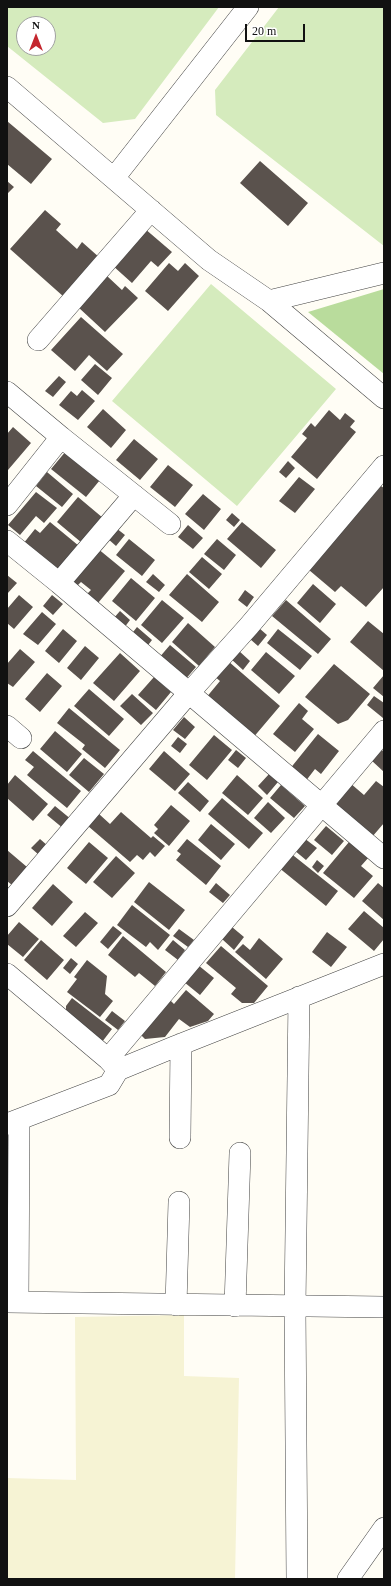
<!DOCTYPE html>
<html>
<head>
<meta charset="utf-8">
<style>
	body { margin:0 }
	#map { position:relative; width:391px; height:1586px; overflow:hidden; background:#fffdf5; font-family:"Times New Roman",serif }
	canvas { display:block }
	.frame { position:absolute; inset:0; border:8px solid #111; pointer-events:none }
	.north { position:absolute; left:16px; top:16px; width:40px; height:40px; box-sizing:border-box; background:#fff; border:1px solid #a0a0a0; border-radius:50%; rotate:0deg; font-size:11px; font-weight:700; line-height:16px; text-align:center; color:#111 }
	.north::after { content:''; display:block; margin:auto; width:14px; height:18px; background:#c4262e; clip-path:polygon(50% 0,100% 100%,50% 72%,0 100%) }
	.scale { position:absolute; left:245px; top:24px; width:60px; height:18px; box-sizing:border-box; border:2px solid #111; border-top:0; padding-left:5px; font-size:12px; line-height:14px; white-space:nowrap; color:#111; -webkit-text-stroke:3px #fff; paint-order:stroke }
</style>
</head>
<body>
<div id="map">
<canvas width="391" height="1586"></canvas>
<div class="frame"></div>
<div class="north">N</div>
<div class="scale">20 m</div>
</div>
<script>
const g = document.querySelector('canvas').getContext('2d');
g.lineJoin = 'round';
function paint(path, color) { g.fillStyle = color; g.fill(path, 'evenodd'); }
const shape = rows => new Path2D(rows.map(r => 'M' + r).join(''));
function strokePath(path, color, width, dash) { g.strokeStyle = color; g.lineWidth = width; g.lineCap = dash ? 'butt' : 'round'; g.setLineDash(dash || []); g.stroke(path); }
const farmland = shape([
	[184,1315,184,1376,239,1378,235,1579,7,1579,7,1478,76,1480,75,1317]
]);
const green = shape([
	[7,7,219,7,135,119,103,123,7,46],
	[24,24,48,24,48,48,24,48],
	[279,7,384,7,384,246,216,115,215,90],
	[211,284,336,389,237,506,112,401]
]);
const forest = shape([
	[384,289,384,374,308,312]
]);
const building = shape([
	[7,121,52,159,31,184,7,164],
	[260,161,308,203,288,226,240,183],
	[7,181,14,187,7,194],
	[45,210,61,224,56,230,77,249,82,242,100,258,64,297,10,249],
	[144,228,172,252,158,267,151,261,132,283,112,265],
	[169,263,178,271,185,263,199,276,168,311,145,291],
	[107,276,122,290,125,286,138,298,105,332,78,307],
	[81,317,123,354,107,371,89,355,75,371,51,350],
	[95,364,112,378,98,395,81,380],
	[59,376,66,382,53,397,45,391],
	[82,390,95,401,78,420,59,405,71,391,77,396],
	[103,409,126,430,111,448,87,427],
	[329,410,340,420,345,413,355,421,350,427,356,432,317,479,291,457,307,438,302,434,311,423,315,427],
	[13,427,31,443,8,470,7,434],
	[134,439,158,459,140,480,116,460],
	[66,451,100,480,86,497,51,469],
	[288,461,295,468,286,478,279,472],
	[168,465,193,485,175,507,150,487],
	[47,472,73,494,62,507,36,486],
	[299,477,315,489,295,513,279,501],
	[381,486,384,488,384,587,366,607,341,586,335,592,309,570],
	[36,492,57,508,44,523,36,516,20,535,8,525],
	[203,494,221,509,204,530,185,514],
	[78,497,103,518,82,543,57,522],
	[232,513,240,520,234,527,226,520],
	[50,522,79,546,57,572,23,544,35,529,40,533],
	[242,522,276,550,261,568,227,539],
	[188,525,203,538,193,549,178,537],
	[116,528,125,535,116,546,107,538],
	[129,539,155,560,142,576,116,555],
	[217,539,236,555,224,570,204,554],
	[97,548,125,571,98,603,87,594,91,590,81,582,77,586,70,580],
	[202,557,222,574,209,589,189,572],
	[153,574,165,585,159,592,146,582],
	[187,574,219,602,202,622,169,595],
	[7,575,17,583,7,594],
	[131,578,155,598,136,621,112,601],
	[313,584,336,604,320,623,297,603],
	[245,590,254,597,247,607,238,600],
	[19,595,33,607,14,629,7,623,7,609],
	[52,595,63,604,53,615,43,606],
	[162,600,184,618,162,643,141,625],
	[286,600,331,639,318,654,272,616],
	[120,611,130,620,124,628,113,619],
	[42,612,56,624,38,645,23,634],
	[368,621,384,634,384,671,350,642],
	[188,623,215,647,199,666,172,642],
	[137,627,152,640,145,649,130,636],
	[259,628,267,635,258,646,250,639],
	[63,629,77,641,59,663,45,651],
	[278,629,312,656,300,670,267,643],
	[170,645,196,667,184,681,158,659],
	[85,646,99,658,81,680,67,668],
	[20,649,35,662,13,687,7,683,7,664],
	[238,650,250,661,243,670,230,658],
	[266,652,295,676,279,694,251,670],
	[120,653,140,671,114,701,93,683],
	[228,661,280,706,252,739,205,699,220,681,214,676],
	[334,664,370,694,348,720,338,724,305,697],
	[47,673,62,686,40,712,25,699],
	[384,675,384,697,373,688],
	[154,677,171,692,156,710,138,695],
	[89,689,124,719,109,736,74,706],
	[132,694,153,713,141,725,120,706],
	[374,696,384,703,383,718,367,705],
	[299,703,308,711,302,719,314,729,295,752,273,734],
	[69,708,120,750,105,768,82,749,85,745,57,723],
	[184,717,195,727,185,739,173,730],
	[55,731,82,754,67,772,40,749],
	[318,734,339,751,321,774,315,769,305,782,289,770],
	[214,735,232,750,207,780,189,765],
	[178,737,187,744,180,753,171,746],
	[381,749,384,752,384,772,371,760],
	[236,750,246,758,238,768,228,760],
	[33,751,81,791,67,808,27,775,34,767,25,760],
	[164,751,190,774,175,791,149,769],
	[84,758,104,774,89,792,69,775],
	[269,774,278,782,267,795,258,786],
	[15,775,48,804,33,821,7,798,7,785],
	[237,775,263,798,248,815,222,793],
	[376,781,384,787,384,823,372,837,332,804,350,783,364,795],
	[188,782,209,801,200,812,178,793],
	[281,785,305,806,294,818,270,798],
	[222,798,263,833,249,849,208,814],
	[268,802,285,818,271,833,254,818],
	[171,805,190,821,169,846,154,833,158,829,154,825],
	[55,806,72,820,64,829,47,815],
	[121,812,151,838,153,836,165,846,155,857,150,852,143,860,137,855,130,862,88,826,99,814,110,824],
	[211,824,235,844,221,860,198,840],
	[326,826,344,841,332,855,314,840],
	[304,838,317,848,306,860,294,850],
	[40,839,48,846,39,855,31,848],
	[187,839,221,866,206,885,176,860,181,854,177,851],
	[89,842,108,858,86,884,67,868],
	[349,842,369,857,361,866,373,876,354,898,323,873],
	[7,850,27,867,12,885,7,881],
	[289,852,338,891,326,906,278,867],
	[116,856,135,873,112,898,93,882],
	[317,860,324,866,318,873,312,867],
	[149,882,185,910,169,930,134,902],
	[216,883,230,895,223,903,209,892],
	[378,883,384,888,384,920,362,901],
	[53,884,73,902,52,926,32,908],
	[132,905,170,935,158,950,150,942,146,947,117,925],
	[364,911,384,928,384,939,374,951,348,929],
	[85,912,98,923,76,947,63,936],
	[19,922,39,939,23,957,7,944,7,936],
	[113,926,122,933,108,949,100,942],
	[232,927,244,937,234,950,222,939],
	[179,929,194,940,188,947,173,936],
	[327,932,347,947,331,967,312,952],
	[123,936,166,972,155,986,139,973,135,977,108,955],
	[259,938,283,959,266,979,235,952,243,944,250,950],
	[41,940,64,960,47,980,24,960],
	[173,940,185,950,178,960,165,950],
	[221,946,268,986,254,1003,242,1003,231,994,236,988,206,963],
	[71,958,78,964,70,974,63,968],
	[87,960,107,976,105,994,113,1001,100,1017,67,992,77,979,74,977],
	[198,965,214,978,200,995,184,982],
	[186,990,214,1014,208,1021,190,1027,179,1019,165,1037,145,1039,139,1033,168,998,174,1004],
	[72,998,112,1029,102,1042,66,1014,66,1006],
	[112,1011,125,1021,118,1030,105,1020]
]);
const minor = shape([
	[7,87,209,260,269,301,384,398],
	[114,178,248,7],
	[269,301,384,273],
	[38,340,151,210],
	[7,392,61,437,7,505],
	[61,437,170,524],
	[7,541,59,583,384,858],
	[59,583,134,495],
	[7,726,21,738],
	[7,906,188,694,249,626,384,466],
	[7,974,108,1059,117,1069],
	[108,1059,384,731],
	[7,1124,109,1085,118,1070,174,1047,384,964],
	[180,1138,181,1044],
	[7,1302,384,1307],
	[18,1302,19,1120],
	[176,1305,179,1202],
	[235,1306,240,1153],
	[297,1579,295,1307,299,997],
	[348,1579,384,1528]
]);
paint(farmland, '#f6f3d4');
paint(green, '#d5ebbd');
paint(forest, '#b9dc9c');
paint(building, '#5a524d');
strokePath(minor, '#444', 22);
strokePath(minor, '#fff', 21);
</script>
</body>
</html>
